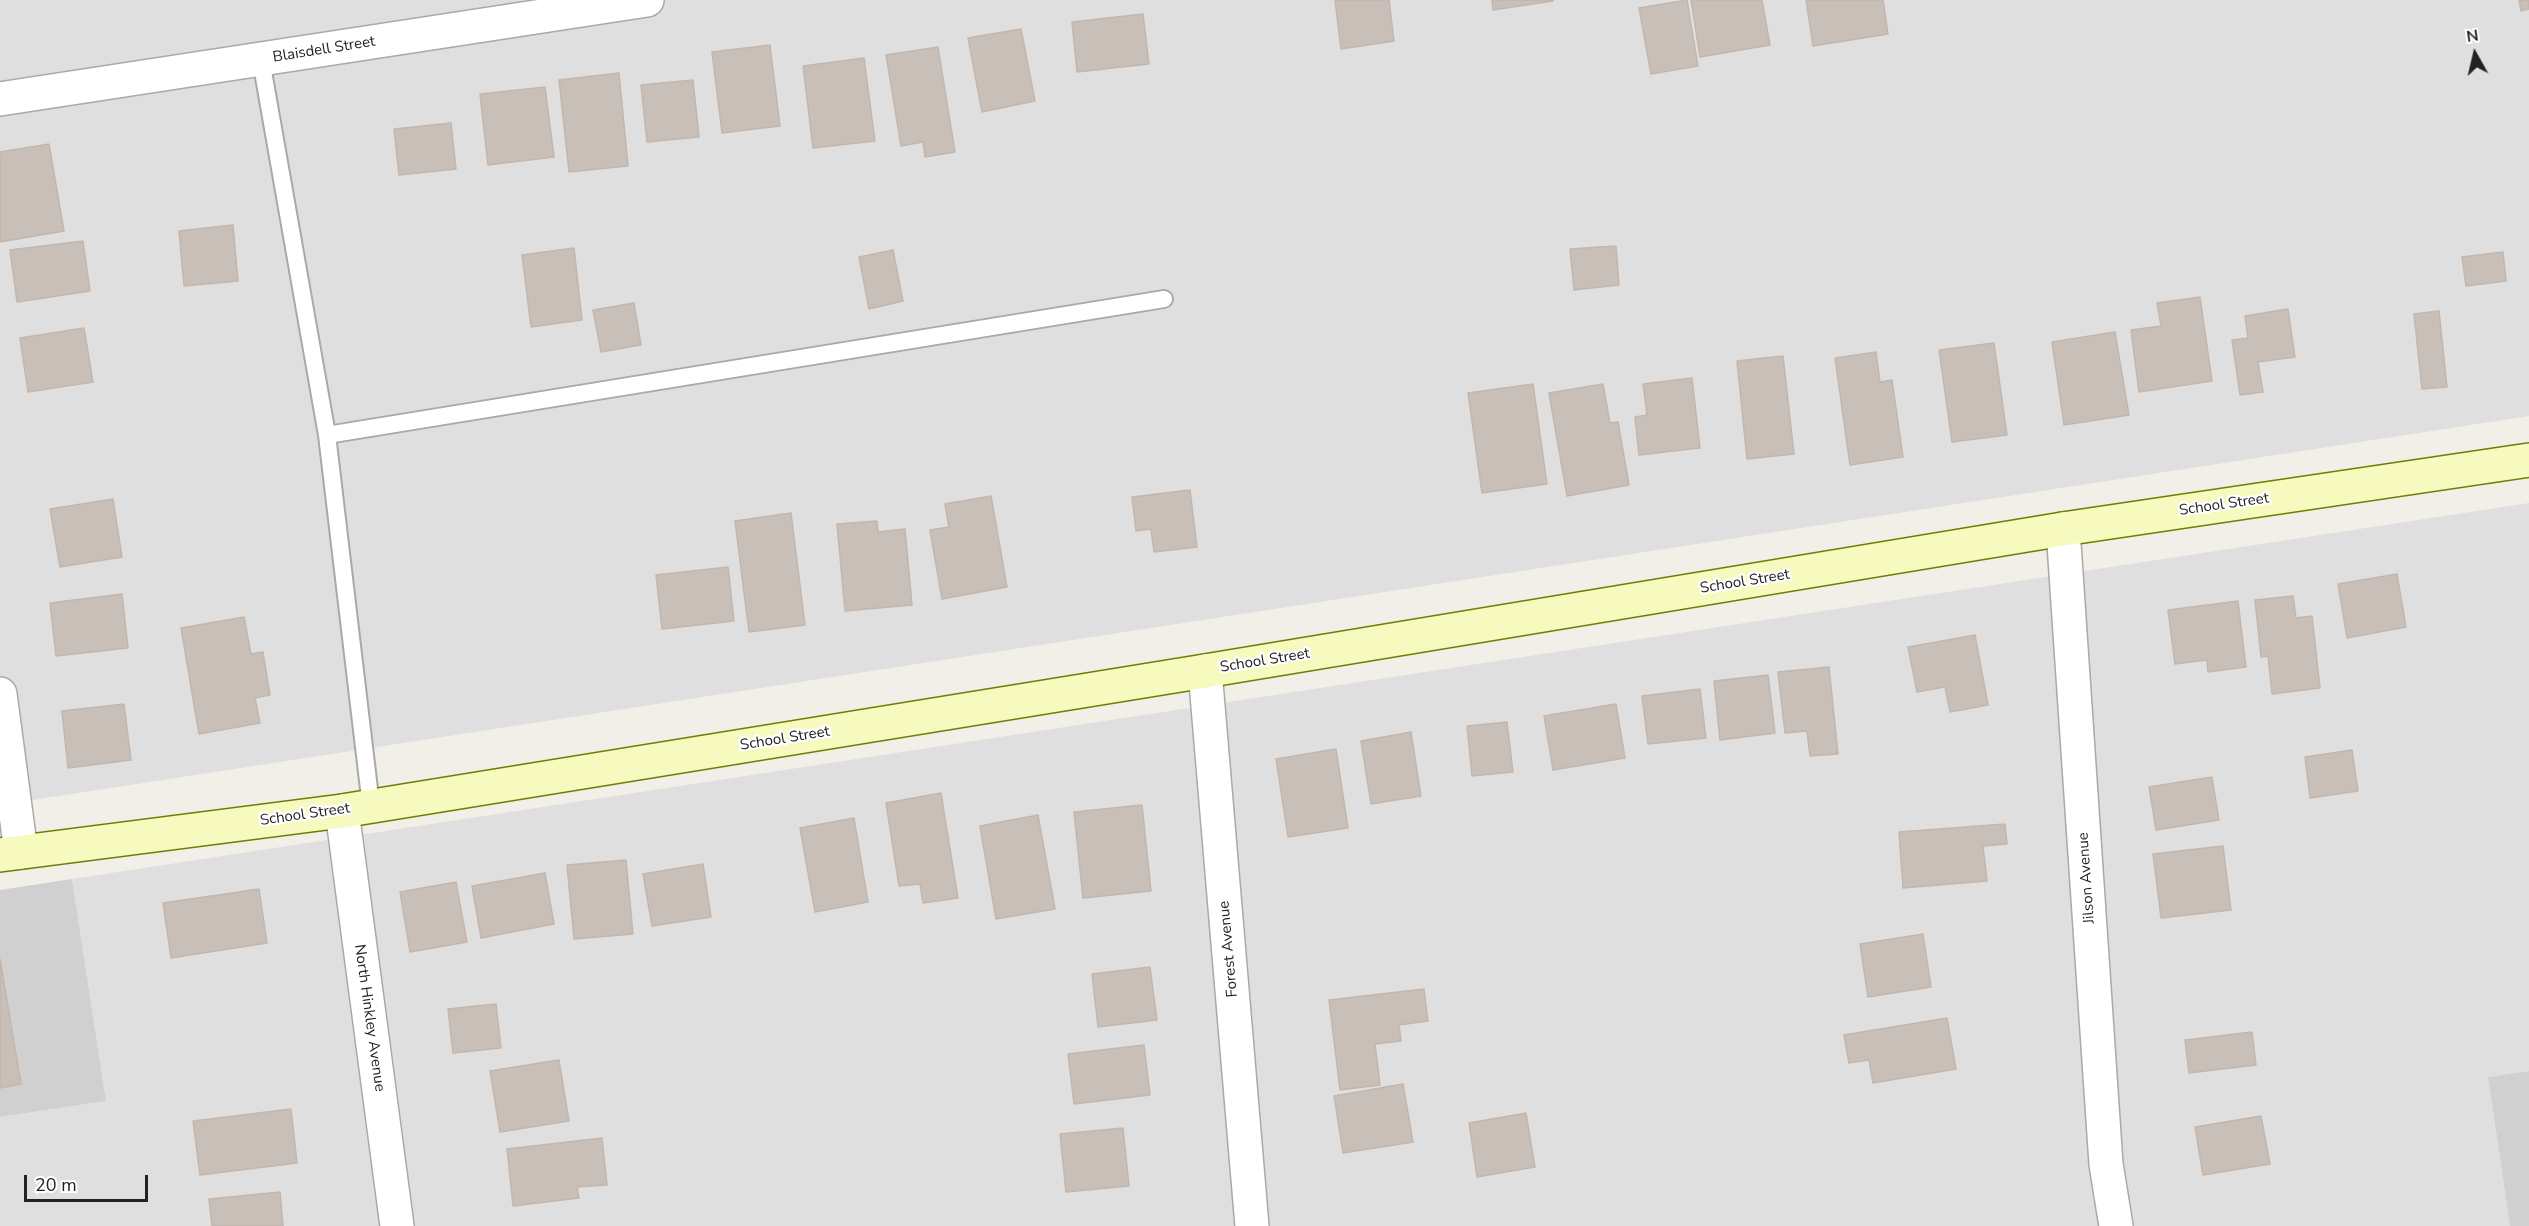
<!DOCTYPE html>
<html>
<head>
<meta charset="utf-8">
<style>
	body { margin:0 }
	#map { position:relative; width:2529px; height:1226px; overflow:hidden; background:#f2efe9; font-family:"Nunito Sans",sans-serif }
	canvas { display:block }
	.north { position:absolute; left:2445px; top:24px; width:60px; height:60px; -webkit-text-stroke:4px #fff; paint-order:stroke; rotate:352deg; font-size:16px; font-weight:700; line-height:24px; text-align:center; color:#222 }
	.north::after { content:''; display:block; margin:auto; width:21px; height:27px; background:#222; clip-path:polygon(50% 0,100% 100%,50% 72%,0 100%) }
	.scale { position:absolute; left:24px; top:1175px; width:124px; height:27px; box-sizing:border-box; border:3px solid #222; border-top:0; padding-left:8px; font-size:18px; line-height:21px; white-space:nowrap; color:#222; -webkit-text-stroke:4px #fff; paint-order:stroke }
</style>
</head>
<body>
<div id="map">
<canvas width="2529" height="1226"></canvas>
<div class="north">N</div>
<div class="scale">20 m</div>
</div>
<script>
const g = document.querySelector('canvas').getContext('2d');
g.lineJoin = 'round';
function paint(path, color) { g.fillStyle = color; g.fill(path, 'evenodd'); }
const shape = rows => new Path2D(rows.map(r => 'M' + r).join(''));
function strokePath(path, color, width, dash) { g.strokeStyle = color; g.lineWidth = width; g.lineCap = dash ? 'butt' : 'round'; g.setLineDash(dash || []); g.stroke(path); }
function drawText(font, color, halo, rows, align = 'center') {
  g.font = font + ' "Nunito Sans",sans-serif'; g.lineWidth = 4.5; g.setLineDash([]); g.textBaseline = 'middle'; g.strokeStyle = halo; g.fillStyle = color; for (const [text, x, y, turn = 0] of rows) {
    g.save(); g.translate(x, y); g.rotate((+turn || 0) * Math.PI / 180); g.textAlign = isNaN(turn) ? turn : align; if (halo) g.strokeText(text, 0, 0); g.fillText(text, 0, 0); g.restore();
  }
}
const residential = shape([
	[0,0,2529,0,2529,416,0,805],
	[2529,503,2529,1071,2488,1077,2510,1226,0,1226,0,1117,106,1101,72,879]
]);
const religious = shape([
	[72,879,106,1101,0,1117,0,890],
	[2529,1071,2529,1226,2510,1226,2488,1077]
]);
const building = shape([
	[1335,0,1389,0,1394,41,1341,49,1335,0],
	[1492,0,1553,0,1553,1,1493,10,1492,0],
	[1687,0,1698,66,1651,74,1639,8,1687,0],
	[1691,0,1762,0,1770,45,1700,57,1691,0],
	[1806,0,1883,0,1888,34,1813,46,1806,0],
	[2519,0,2529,0,2529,9,2521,11,2519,0],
	[1143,14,1149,64,1077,72,1072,22,1143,14],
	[1021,29,1035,101,982,112,968,38,1021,29],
	[770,45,780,126,722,133,712,52,770,45],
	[938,47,955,152,925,157,923,142,901,146,886,55,938,47],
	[864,58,875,141,813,148,803,66,864,58],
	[619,73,628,166,569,172,559,80,619,73],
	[693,80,699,137,647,142,641,85,693,80],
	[545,87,554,157,488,165,480,94,545,87],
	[451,123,456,169,399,175,394,129,451,123],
	[49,144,64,231,0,242,0,152,49,144],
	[233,225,238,281,184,286,179,231,233,225],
	[83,241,90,291,17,302,10,250,83,241],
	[1616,246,1619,285,1574,290,1570,249,1616,246],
	[574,248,582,320,531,327,522,255,574,248],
	[893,250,903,301,869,309,859,257,893,250],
	[2503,252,2506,281,2466,286,2462,257,2503,252],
	[2200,297,2212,381,2139,392,2131,330,2161,326,2157,303,2200,297],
	[634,303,641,345,601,352,593,310,634,303],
	[2288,309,2295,357,2258,362,2263,392,2240,395,2232,340,2248,338,2245,316,2288,309],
	[2439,311,2447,387,2422,389,2414,314,2439,311],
	[84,328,93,382,28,392,20,338,84,328],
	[2115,332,2129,415,2064,425,2052,342,2115,332],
	[1994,343,2007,435,1952,442,1939,350,1994,343],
	[1876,352,1880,382,1892,380,1903,457,1850,465,1835,358,1876,352],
	[1783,356,1794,454,1747,459,1737,361,1783,356],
	[1692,378,1700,448,1639,455,1635,417,1647,415,1643,384,1692,378],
	[1533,384,1547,484,1482,493,1468,393,1533,384],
	[1603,384,1610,423,1618,422,1629,485,1567,496,1549,393,1603,384],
	[1190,490,1197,547,1154,552,1151,529,1136,531,1132,497,1190,490],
	[991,496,1007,587,942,599,930,530,949,527,945,504,991,496],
	[113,499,122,557,60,567,50,509,113,499],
	[791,513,805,625,749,632,735,521,791,513],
	[877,521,878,532,905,529,912,605,845,611,837,524,877,521],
	[728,567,734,621,662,629,656,575,728,567],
	[2397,574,2406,627,2347,638,2338,584,2397,574],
	[122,594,128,648,56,656,50,603,122,594],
	[2293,596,2296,618,2312,616,2320,688,2272,694,2268,656,2261,657,2255,600,2293,596],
	[2238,601,2246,667,2208,672,2207,660,2175,664,2168,610,2238,601],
	[244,617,251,654,263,652,270,695,255,698,260,723,199,734,181,628,244,617],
	[1975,635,1988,705,1950,712,1945,687,1917,692,1908,647,1975,635],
	[1829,667,1838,754,1810,756,1807,731,1785,733,1778,672,1829,667],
	[1768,675,1775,733,1720,740,1714,681,1768,675],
	[1700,689,1706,738,1648,744,1642,696,1700,689],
	[124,704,131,760,68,768,62,711,124,704],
	[1616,704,1625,758,1553,770,1544,716,1616,704],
	[1507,722,1513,772,1472,776,1467,726,1507,722],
	[1411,732,1421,796,1371,804,1361,741,1411,732],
	[1336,749,1348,828,1288,837,1276,759,1336,749],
	[2352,750,2358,791,2310,798,2305,757,2352,750],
	[2212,777,2219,820,2156,830,2149,787,2212,777],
	[941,793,958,898,923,903,920,884,899,886,886,803,941,793],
	[1142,805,1151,891,1083,898,1074,812,1142,805],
	[1038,815,1055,909,996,919,980,826,1038,815],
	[854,818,868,902,815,912,800,828,854,818],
	[2005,824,2007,844,1983,846,1987,881,1903,888,1899,832,2005,824],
	[2223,846,2231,910,2161,918,2153,854,2223,846],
	[626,860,633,934,574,939,567,865,626,860],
	[703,864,711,917,652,926,643,874,703,864],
	[545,873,554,924,481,938,472,886,545,873],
	[456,882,467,942,410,952,400,892,456,882],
	[259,889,267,943,171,958,163,903,259,889],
	[1923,934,1931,987,1868,997,1860,944,1923,934],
	[0,959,21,1084,0,1088,0,959],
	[1150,967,1157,1020,1098,1027,1092,974,1150,967],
	[1424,989,1428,1021,1399,1025,1401,1041,1375,1044,1380,1085,1340,1090,1329,1000,1424,989],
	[496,1004,501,1048,453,1053,448,1009,496,1004],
	[1947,1018,1956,1069,1873,1083,1869,1060,1849,1063,1844,1035,1947,1018],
	[2252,1032,2256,1065,2189,1073,2185,1040,2252,1032],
	[1144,1045,1150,1095,1074,1104,1068,1054,1144,1045],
	[559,1060,569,1121,500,1132,490,1071,559,1060],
	[1403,1084,1413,1142,1343,1153,1334,1096,1403,1084],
	[291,1109,297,1163,200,1175,193,1121,291,1109],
	[1526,1113,1535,1167,1477,1177,1469,1123,1526,1113],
	[2261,1116,2270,1164,2203,1175,2195,1127,2261,1116],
	[1123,1128,1129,1186,1066,1192,1060,1134,1123,1128],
	[602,1138,607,1185,577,1187,579,1198,513,1206,507,1149,602,1138],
	[280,1192,283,1226,212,1226,209,1199,280,1192]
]);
const service = shape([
	[261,60,327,435,371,806],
	[327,435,1164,299]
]);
const minor = shape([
	[0,99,647,0],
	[2063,529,2106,1164,2116,1226],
	[1205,671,1252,1226],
	[0,694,21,852],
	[342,811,397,1226]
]);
const secondary = shape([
	[0,855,342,811,1205,671,2063,529,2529,460]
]);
const streetNames = [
	["Blaisdell Street",324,50,-9],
	["School Street",2224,505,-8],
	["School Street",1745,582,-9],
	["School Street",1265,661,-9],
	["School Street",785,739,-9],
	["School Street",305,815,-8],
	["Jilson Avenue",2087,878,-94],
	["Forest Avenue",1229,949,-95],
	["North Hinkley Avenue",369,1018,82]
];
paint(residential, '#e0dfdf');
paint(religious, '#d0d0d0');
paint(building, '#c7bfb8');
strokePath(building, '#c4b6ab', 1.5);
strokePath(service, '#a9a9a9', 20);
strokePath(minor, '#a9a9a9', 36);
strokePath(secondary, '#707d05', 36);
strokePath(service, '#fff', 16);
strokePath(minor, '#fff', 33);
strokePath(secondary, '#f7fabf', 33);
drawText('15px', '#222', '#fff', streetNames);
</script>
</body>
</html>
